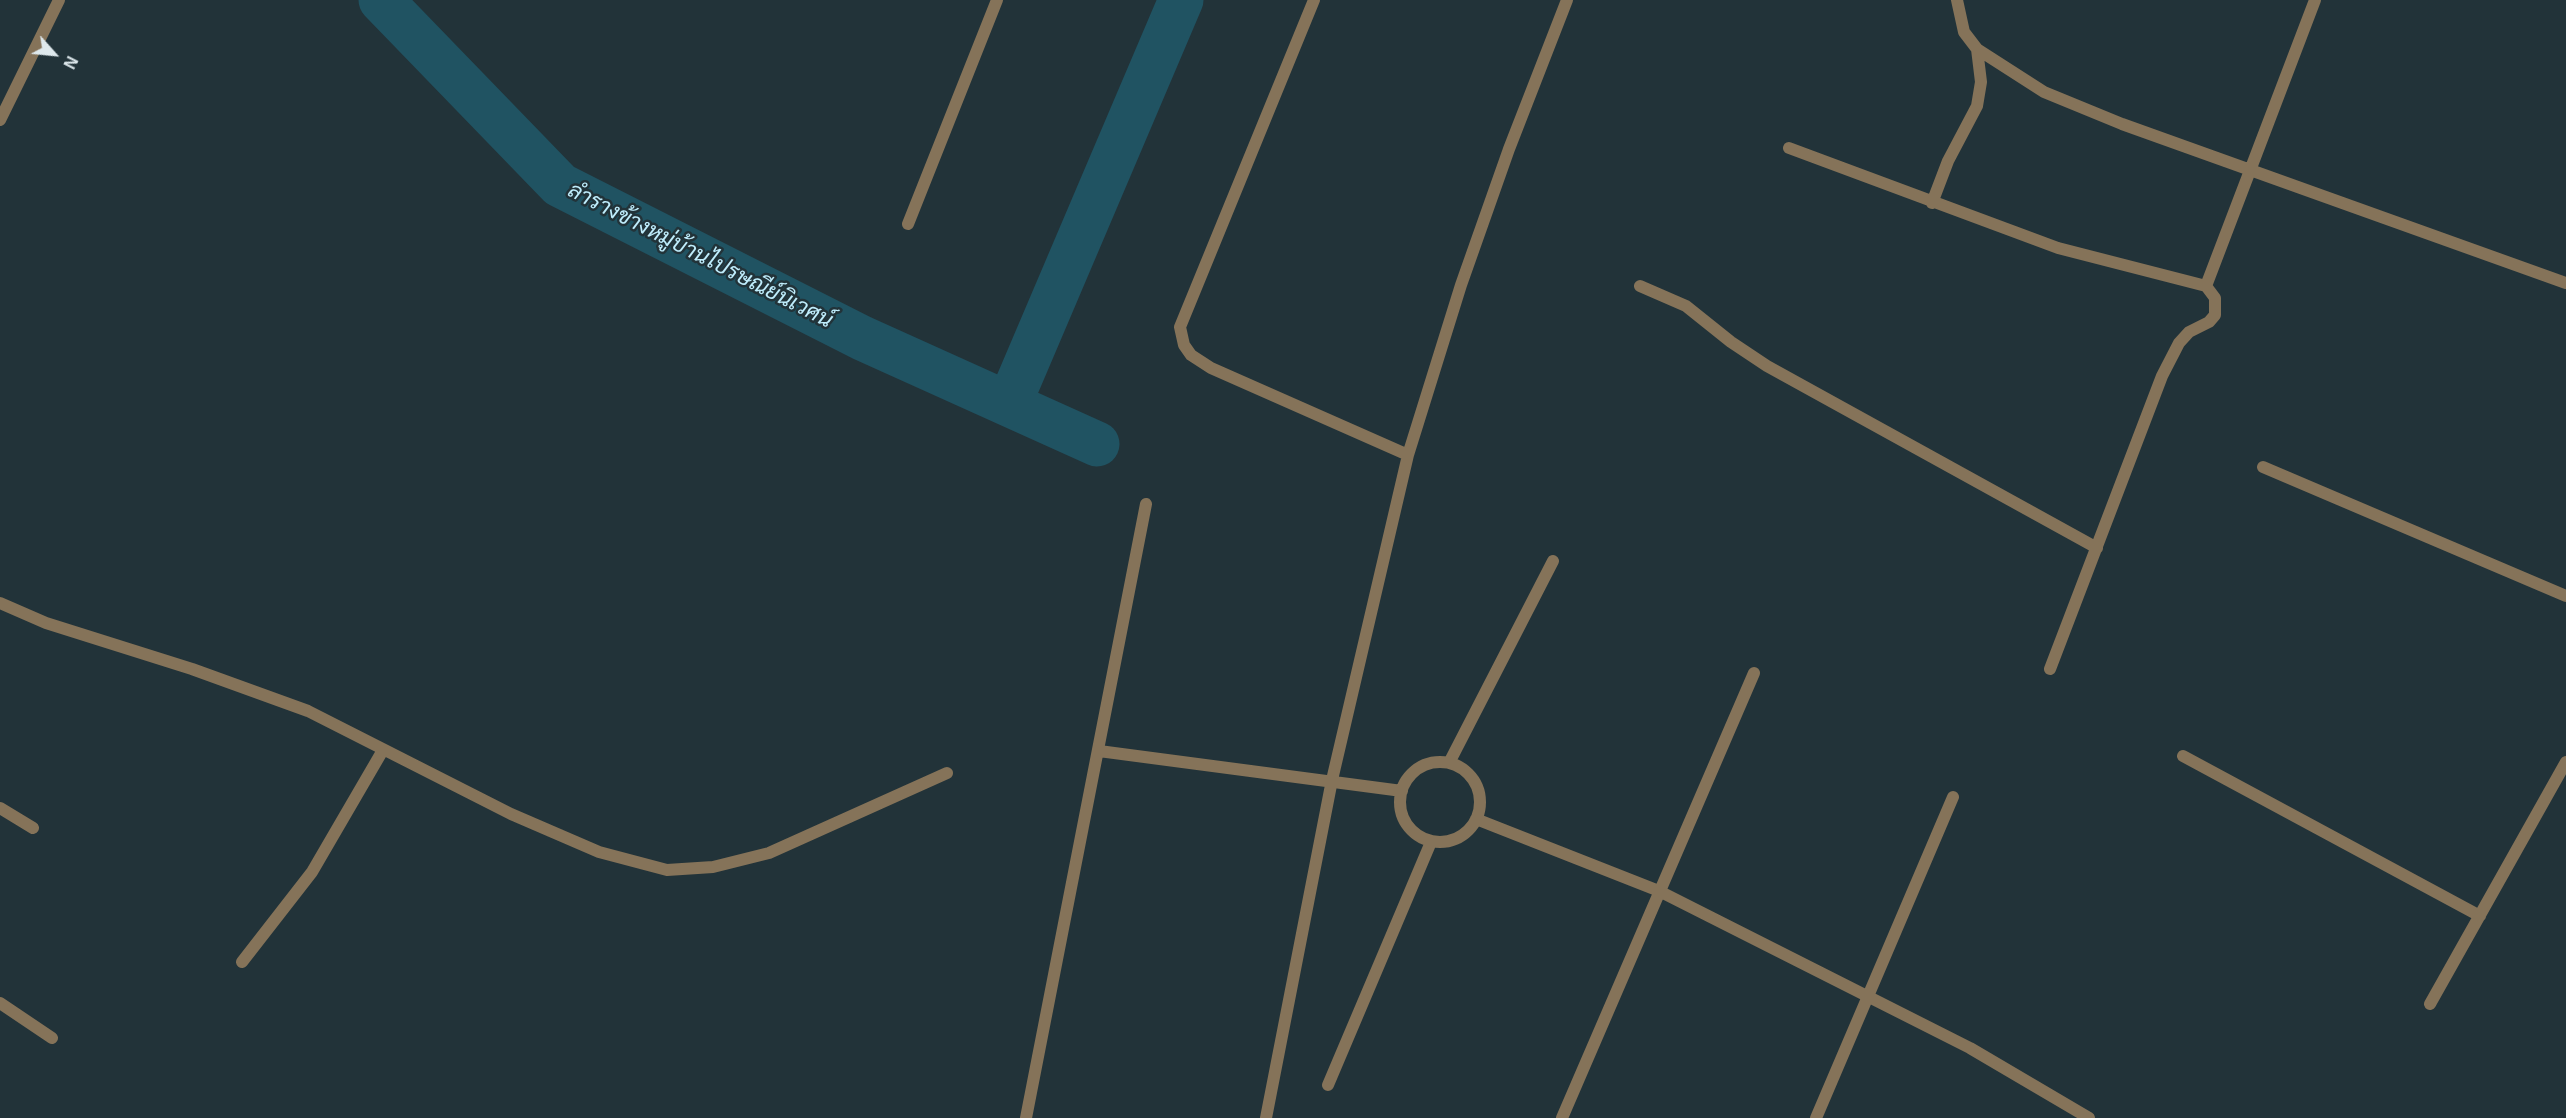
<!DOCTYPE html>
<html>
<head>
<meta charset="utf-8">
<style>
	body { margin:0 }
	#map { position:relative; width:2566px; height:1118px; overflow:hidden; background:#223339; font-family:Helvetica,sans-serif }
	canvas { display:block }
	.north { position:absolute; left:24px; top:24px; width:60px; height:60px; -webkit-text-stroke:4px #223339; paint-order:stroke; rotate:117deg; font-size:16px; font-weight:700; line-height:24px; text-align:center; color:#dee9ed }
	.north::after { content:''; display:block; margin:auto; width:21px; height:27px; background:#dee9ed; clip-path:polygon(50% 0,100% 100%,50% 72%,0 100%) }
</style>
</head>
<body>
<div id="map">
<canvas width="2566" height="1118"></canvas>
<div class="north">N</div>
</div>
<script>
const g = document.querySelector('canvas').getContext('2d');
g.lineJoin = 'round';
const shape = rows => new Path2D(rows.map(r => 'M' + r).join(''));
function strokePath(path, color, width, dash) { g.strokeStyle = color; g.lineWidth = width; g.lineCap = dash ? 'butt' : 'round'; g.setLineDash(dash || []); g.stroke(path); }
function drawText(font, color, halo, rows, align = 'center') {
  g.font = font + ' Helvetica,Sarabun,sans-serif'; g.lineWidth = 5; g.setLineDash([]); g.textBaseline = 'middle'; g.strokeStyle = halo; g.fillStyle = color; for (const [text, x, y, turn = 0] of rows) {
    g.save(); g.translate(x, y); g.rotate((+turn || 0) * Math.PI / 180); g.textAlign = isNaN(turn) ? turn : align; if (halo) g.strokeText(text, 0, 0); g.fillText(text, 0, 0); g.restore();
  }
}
const canal = shape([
	[381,0,560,185,862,338,1097,444],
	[1009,404,1181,0]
]);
const street = shape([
	[1314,0,1180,327,1184,345,1191,355,1211,368,1408,455],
	[1957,0,1964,32,1977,49,2044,92,2122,124,2566,283],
	[0,120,59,0],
	[1789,148,2058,248,2206,286],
	[1932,203,1948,161,1977,106,1981,82,1977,49],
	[908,224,997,0],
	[1640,286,1686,306,1731,342,1767,366,2097,548],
	[2263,467,2566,596],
	[0,603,46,623,192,669,308,711,511,814,599,852,667,870,713,867,769,853,947,773],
	[2050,669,2162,376,2179,343,2189,332,2209,322,2215,315,2215,298,2206,286,2315,0],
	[1099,751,1402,791],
	[2183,756,2480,916],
	'1400 802a40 40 0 1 1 80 0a40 40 0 1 1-80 0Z',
	[1449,763,1553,561],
	[0,808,33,828],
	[1476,819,1659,891,1970,1048,2089,1118],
	[242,962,312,872,383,750],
	[0,1003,52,1038],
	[2430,1004,2566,762],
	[1328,1085,1431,842],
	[1026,1118,1146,504],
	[1266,1118,1332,780,1408,455,1461,285,1509,149,1567,0],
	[1562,1118,1754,673],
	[1816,1118,1953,797]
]);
const waterNames = [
	["ลำรางข้างหมู่บ้านไปรษณีย์นิเวศน์",700,256,27]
];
strokePath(canal, '#205362', 45);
strokePath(street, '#857359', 12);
drawText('italic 22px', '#bfedfc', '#223339', waterNames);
</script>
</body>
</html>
